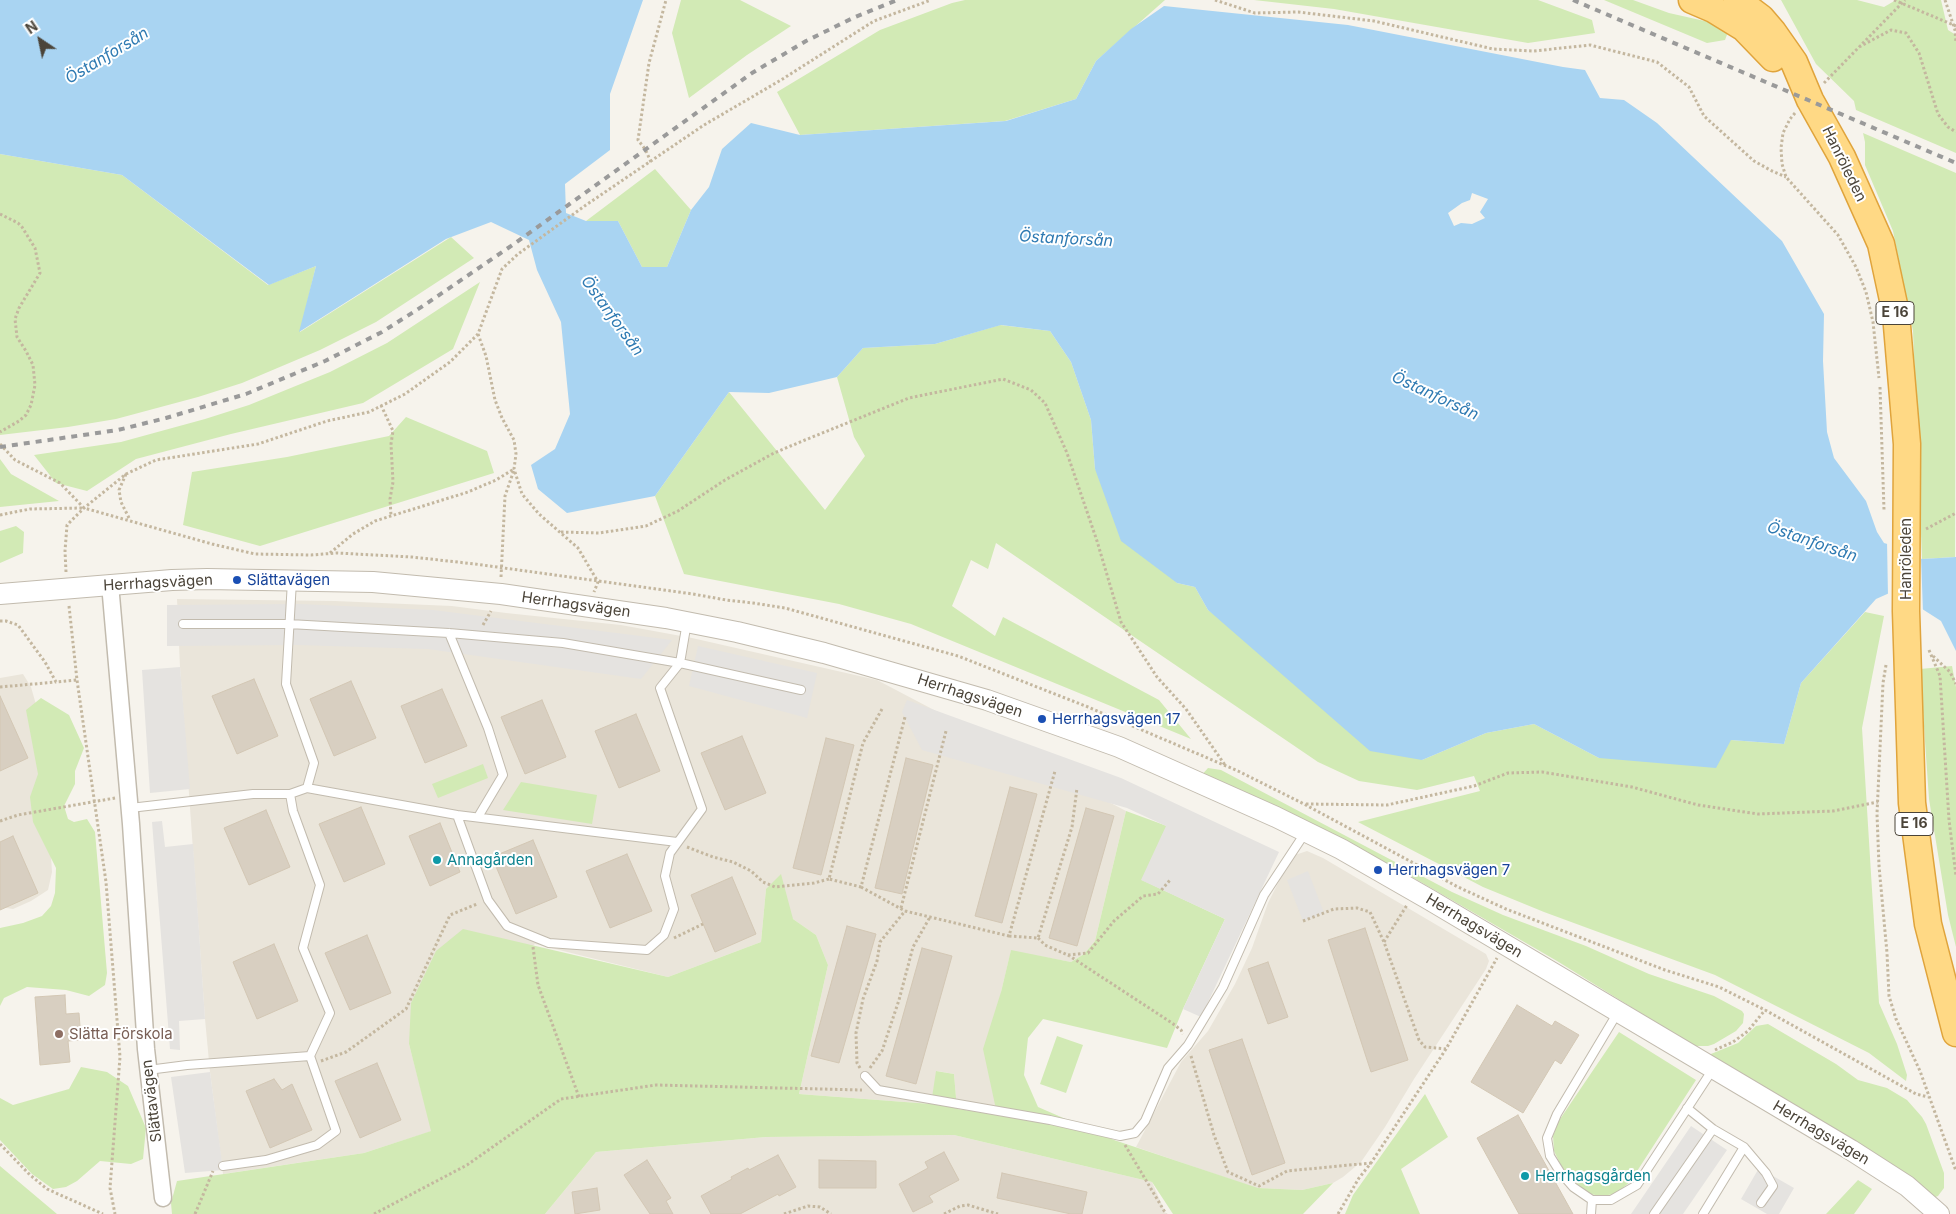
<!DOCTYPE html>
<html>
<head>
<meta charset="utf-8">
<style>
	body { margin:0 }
	#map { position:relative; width:1956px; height:1214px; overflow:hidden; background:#f6f3ec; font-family:Inter,sans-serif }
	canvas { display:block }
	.north { position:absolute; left:15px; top:15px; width:50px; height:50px; -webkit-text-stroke:4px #fff; paint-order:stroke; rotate:326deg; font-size:14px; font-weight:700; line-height:20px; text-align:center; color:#4b4439 }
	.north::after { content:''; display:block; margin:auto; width:18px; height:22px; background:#4b4439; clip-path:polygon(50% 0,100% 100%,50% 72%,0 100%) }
</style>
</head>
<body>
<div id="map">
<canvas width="1956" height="1214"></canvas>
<div class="north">N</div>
</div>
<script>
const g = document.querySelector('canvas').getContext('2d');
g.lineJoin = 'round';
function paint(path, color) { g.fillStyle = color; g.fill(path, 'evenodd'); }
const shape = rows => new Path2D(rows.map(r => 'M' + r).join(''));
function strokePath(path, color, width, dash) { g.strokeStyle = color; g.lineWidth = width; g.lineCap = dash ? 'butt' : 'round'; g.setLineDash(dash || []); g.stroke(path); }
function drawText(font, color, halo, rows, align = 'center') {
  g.font = font + ' Inter,sans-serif'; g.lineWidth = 4; g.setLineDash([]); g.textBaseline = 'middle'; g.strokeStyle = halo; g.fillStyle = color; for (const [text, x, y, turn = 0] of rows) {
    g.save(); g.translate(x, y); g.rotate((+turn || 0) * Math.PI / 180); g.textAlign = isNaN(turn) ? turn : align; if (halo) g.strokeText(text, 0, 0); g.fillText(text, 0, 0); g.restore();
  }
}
const residential = shape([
	[177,599,335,601,452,606,506,613,621,625,692,638,877,680,1126,811,1095,941,1084,954,1071,962,1011,951,1001,992,997,1114,957,1109,954,1074,937,1071,931,1104,799,1094,828,965,816,935,793,919,766,889,761,942,668,977,535,944,409,1044,432,1131,364,1153,223,1174,210,1072,205,1019,180,667],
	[23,674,31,687,43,729,52,872,48,890,31,901,13,909,0,907,0,678],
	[1307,851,1323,858,1486,954,1489,961,1486,969,1414,1079,1385,1127,1361,1162,1343,1177,1333,1183,1302,1190,1256,1188,1136,1147,1181,1062,1208,1031,1235,984,1252,948,1268,903,1283,873,1295,855],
	[954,1135,1152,1182,1166,1214,545,1214,596,1152,766,1137]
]);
const green = shape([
	[681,0,740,0,791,26,747,55,689,98,672,33],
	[965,0,1165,0,1096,61,1076,99,1005,121,800,135,777,92,880,30,952,3],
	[1254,0,1538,0,1592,20,1595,33,1528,43,1334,9],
	[1604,0,1633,0,1669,13,1718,24,1728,32,1725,40,1707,43],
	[1781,0,1857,0,1884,7,1896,0,1941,0,1948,30,1956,35,1956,153,1856,110,1854,101,1816,64],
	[1863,133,1956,173,1955,557,1922,559,1913,331,1893,231,1865,165,1865,142],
	[0,154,122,175,268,285,316,266,300,332,451,237,474,258,376,322,320,350,242,383,198,397,116,419,68,427,0,435],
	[655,169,691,210,667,267,642,267,618,221,586,221],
	[480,282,453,349,363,403,231,434,136,459,87,491,56,483,34,455,121,442,205,419,249,405,330,372,387,343],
	[1000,325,1050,331,1071,362,1091,420,1095,469,1177,583,1195,587,1208,610,1422,760,1486,733,1534,724,1599,758,1731,740,1784,744,1801,683,1865,612,1884,616,1862,728,1879,1003,1897,1044,1907,1075,1906,1081,1869,1053,1715,975,1544,912,1483,887,1358,822,1480,791,1474,776,1417,790,1359,781,1318,762,996,543,988,569,971,560,952,606,995,636,1003,617,1159,700,1191,739,911,624,839,604,684,574,655,496,729,392,825,510,865,456,854,437,837,377,863,348,935,344],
	[406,417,487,451,494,473,260,546,183,525,192,472,287,457,389,436],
	[0,459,11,474,59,501,0,507],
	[16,526,24,532,23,553,0,563,0,531],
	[1952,666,1956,687,1956,947,1948,915,1929,799,1920,669],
	[41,698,69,715,84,748,75,771,75,784,64,806,68,819,74,822,87,819,95,832,107,973,105,985,89,996,66,990,27,987,4,998,0,1006,0,928,23,923,42,916,51,906,55,893,56,868,33,822,30,797,38,774,26,710],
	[483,764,488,778,438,798,432,784],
	[1208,768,1221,770,1452,892,1503,915,1586,946,1649,974,1714,996,1742,1011,1744,1014,1743,1023,1736,1031,1714,1044,1708,1046,1694,1046,1557,961,1419,881,1272,804,1225,783,1199,778],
	[521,782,597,795,592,824,503,810],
	[1126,811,1167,826,1142,880,1225,919,1183,1009,1167,1048,1043,1019,1028,1038,1024,1075,1038,1107,1114,1140,1258,1188,1302,1190,1333,1183,1303,1214,1173,1214,1152,1182,954,1135,766,1137,596,1152,545,1214,172,1214,171,1203,177,1181,364,1153,431,1131,409,1044,411,1003,436,951,463,929,668,977,761,942,766,889,781,874,793,919,816,935,828,965,799,1094,931,1104,936,1071,954,1074,957,1109,997,1114,983,1049,1001,992,1011,950,1071,962,1084,954,1095,941],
	[1768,1024,1836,1064,1858,1080,1887,1088,1907,1100,1922,1117,1926,1124,1944,1173,1944,1188,1938,1196,1933,1198,1706,1056,1738,1043,1756,1026],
	[1619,1032,1696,1080,1630,1182,1615,1194,1601,1196,1590,1194,1572,1180,1564,1172,1554,1151,1553,1136,1558,1122],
	[1057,1036,1083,1045,1066,1093,1040,1084],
	[81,1067,107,1072,128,1086,146,1128,143,1159,131,1164,100,1161,77,1181,66,1187,53,1189,32,1174,0,1140,0,1098,13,1105,69,1089],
	[1425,1094,1448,1137,1401,1169,1420,1214,1345,1214,1353,1195],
	[0,1166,57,1214,0,1214],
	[1858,1180,1872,1189,1854,1214,1826,1214]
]);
const parking = shape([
	[299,604,433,610,672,640,641,679,428,649,297,645,167,646,167,605],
	[698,646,817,673,807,718,689,686],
	[180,667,190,789,150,793,142,670],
	[907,700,1121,778,1279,852,1201,1017,1183,1009,1225,919,1141,880,1166,826,1127,808,922,750,902,712],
	[162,821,165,847,193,844,205,1019,179,1021,180,1050,170,1049,152,822],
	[1308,871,1324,913,1303,921,1287,880],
	[210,1072,223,1170,185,1173,171,1077],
	[1691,1126,1727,1150,1683,1214,1631,1214],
	[1759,1168,1794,1188,1779,1214,1767,1214,1741,1199]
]);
const water = shape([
	[0,0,643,0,610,94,610,150,565,184,566,213,586,221,618,221,642,267,667,267,691,210,709,187,722,149,751,123,800,135,1006,121,1076,99,1096,61,1131,29,1164,6,1348,25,1563,67,1585,70,1600,98,1624,100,1657,123,1782,241,1824,314,1823,361,1827,432,1834,458,1866,501,1877,532,1884,543,1901,548,1922,559,1956,557,1956,651,1941,621,1894,591,1876,599,1801,683,1784,744,1731,740,1716,768,1599,758,1534,724,1486,733,1422,760,1370,751,1208,610,1195,587,1177,583,1121,541,1095,469,1091,420,1071,362,1050,331,1001,325,935,344,863,348,837,377,816,382,769,393,729,392,655,496,567,513,538,489,531,465,555,449,570,414,561,322,537,270,529,240,491,222,446,239,299,332,316,266,269,285,122,175,0,154],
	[1472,193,1488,199,1480,212,1485,218,1472,224,1461,223,1454,226,1448,213,1462,203,1470,200]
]);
const pier = shape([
	[1887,541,1902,546,1921,556,1923,613,1894,594,1888,597]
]);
const building = shape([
	[254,679,278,736,237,754,212,696,254,679],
	[351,681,376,738,334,756,310,699,351,681],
	[442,689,467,746,425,763,401,706,442,689],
	[0,696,28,758,0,771,0,696],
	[542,700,566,757,525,774,501,717,542,700],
	[636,714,660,771,619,788,595,731,636,714],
	[742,736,766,793,725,810,701,753,742,736],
	[826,738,854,745,821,875,793,868,826,738],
	[906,758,933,765,902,894,875,888,906,758],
	[1010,787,1037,794,1002,923,975,916,1010,787],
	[361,807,385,864,344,882,319,824,361,807],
	[1086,808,1114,816,1077,946,1049,938,1086,808],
	[266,810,290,867,249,885,224,828,266,810],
	[440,823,460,872,430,886,409,836,440,823],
	[13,836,38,893,0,910,0,842,13,836],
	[533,840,557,897,516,914,492,857,533,840],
	[627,854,652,911,610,928,586,871,627,854],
	[732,877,756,934,715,952,691,895,732,877],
	[847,926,876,934,839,1063,811,1056,847,926],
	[1365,928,1408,1060,1371,1072,1328,940,1365,928],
	[367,935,391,993,350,1010,325,953,367,935],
	[274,944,298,1001,257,1019,233,962,274,944],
	[922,948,952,956,916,1084,886,1076,922,948],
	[1268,962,1288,1017,1268,1024,1248,969,1268,962],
	[65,995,66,1014,79,1013,81,1040,68,1041,70,1062,40,1065,35,997,65,995],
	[1517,1005,1552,1026,1555,1021,1579,1035,1561,1064,1555,1060,1523,1113,1471,1082,1517,1005],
	[1242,1039,1285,1163,1252,1175,1209,1050,1242,1039],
	[377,1063,401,1120,360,1138,335,1081,377,1063],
	[274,1079,282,1090,292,1084,312,1130,270,1148,246,1091,274,1079],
	[1518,1115,1573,1214,1519,1214,1477,1138,1518,1115],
	[944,1152,959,1180,929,1196,933,1202,913,1212,899,1184,928,1168,925,1162,944,1152],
	[778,1155,796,1187,779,1196,778,1194,740,1214,711,1214,701,1196,732,1179,731,1177,748,1168,749,1170,778,1155],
	[647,1160,671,1198,666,1201,673,1214,650,1214,624,1175,647,1160],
	[819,1160,876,1161,876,1188,819,1188,819,1160],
	[1002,1173,1087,1192,1082,1214,1071,1214,997,1198,1002,1173],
	[597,1188,600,1210,575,1214,572,1192,597,1188]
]);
const path = shape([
	[1215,0,1255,13,1298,12,1374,21,1493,49,1534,51,1590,45,1657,62,1689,87,1704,116,1754,161,1772,171,1786,177],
	[1894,0,1956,26],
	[1945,0,1955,30,1956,43],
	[1859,47,1891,30,1906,33,1919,53,1938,114,1948,127,1956,132],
	[1824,83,1905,0],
	[1795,113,1790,119,1783,133,1781,148,1782,164,1786,177,1838,235,1856,267,1866,292,1873,322,1879,378],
	[651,162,645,149,638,140,649,63,666,0],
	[0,214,18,223,22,227,35,248,40,273,19,308,15,319,17,337,26,351,33,365,35,385,31,405,26,415,19,421,0,432],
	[478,334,486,356,495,400,502,418,514,440,516,454,514,469,522,494,539,514,578,548,598,582,594,592],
	[1880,387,1884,510],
	[381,405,393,431,391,444,393,482,390,499,391,516],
	[0,444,15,460,60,483,84,508,212,544,255,554,311,555,337,553,412,557,475,564,693,594,726,600,753,603,785,608,958,656,1088,707,1238,771,1304,804,1458,887,1506,909,1665,970,1719,987,1765,1010,1916,1094,1928,1097],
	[126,474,119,490,121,502,130,520],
	[0,515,30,509,83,508],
	[1926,529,1956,513],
	[561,532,599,533,646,526,678,511,725,480,774,453,805,440,909,398,1003,379,1031,390,1045,403,1067,453,1097,541,1121,622,1157,677,1186,709,1225,765],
	[330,553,353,534,375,521,468,492,496,480,514,469],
	[66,572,65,551,67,525,84,508,126,474,156,460,258,444,327,421,369,412,405,394,450,362,478,334,502,269,518,254,586,205,704,125,781,80,874,21,931,0],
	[501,577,505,496,514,470],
	[69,606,77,680,106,882,120,1057,110,1188,115,1214],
	[0,621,6,621,18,625,45,662,56,682,77,680],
	[483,625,491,611],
	[1929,650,1940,676,1949,820,1956,876],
	[1933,656,1950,672,1956,684],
	[1886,665,1883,683,1877,814,1879,866,1887,953,1889,996,1896,1019,1920,1071,1956,1171],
	[0,687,56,682],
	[882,709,863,743,829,879,861,887,905,717],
	[1306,804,1387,805,1474,786,1508,773,1542,772,1632,787,1698,805,1758,814,1833,811,1878,802],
	[0,821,18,815,115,798],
	[687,847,713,857,733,862,751,871,763,882,775,887,814,883,829,879],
	[861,887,905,911,1009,936,1055,771],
	[901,908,946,731],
	[1303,921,1334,909,1357,908,1370,912,1384,942,1419,1040,1425,1047,1446,1049],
	[1009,936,1038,938,1072,827,1077,788],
	[674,938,703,924],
	[1038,938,1045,945,1068,955,1088,953,1114,921,1143,896,1158,894,1170,880],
	[1384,942,1407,905],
	[533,947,538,985,579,1097],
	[1068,955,1172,1023,1181,1030,1183,1034],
	[1715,1050,1733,1042,1748,1031,1765,1010],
	[1191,1056,1214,1135,1228,1172,1259,1186,1287,1171,1371,1163],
	[321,1061,346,1052,406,1009,450,915,477,904],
	[860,1068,857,1063,856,1033,863,999,877,961,880,942,905,911],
	[870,1068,882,1051,899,1000,913,947,930,917],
	[0,1144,30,1175,47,1189,103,1214],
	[1125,1145,1166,1214],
	[195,1214,213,1171],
	[374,1214,467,1165,561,1099,656,1085,862,1090],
	[784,1214,808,1206,820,1207,831,1214],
	[944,1214,960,1206,968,1205,998,1214],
	[1338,1214,1359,1178,1371,1163,1446,1049,1497,958]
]);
const service = shape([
	[183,624,289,624,449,633,563,643,680,663,801,690],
	[449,633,488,728,503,775,478,817],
	[307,788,457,815,488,900,507,926,549,943,647,950,664,935,674,909,665,876,670,853,702,809,660,688,680,663,687,622],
	[130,808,253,794,290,794,307,788,314,763,286,684,292,581],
	[457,815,677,842],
	[1618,1012,1557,1114,1547,1138,1550,1156,1560,1172,1573,1187,1592,1200,1611,1200,1637,1185,1713,1069],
	[148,1070,187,1065,310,1056,330,1013,303,948,320,885,293,811,290,794],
	[865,1076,878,1090,1050,1120,1120,1136,1135,1133,1145,1121,1168,1068,1188,1045,1223,987,1264,895,1305,833],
	[1687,1108,1713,1129,1744,1147,1766,1173,1773,1186,1761,1203],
	[223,1166,266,1160,317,1145,336,1131,310,1056],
	[1591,1214,1592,1200],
	[1654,1214,1713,1129],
	[1703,1214,1744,1147]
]);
const minor = shape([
	[110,584,131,824,146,1049,163,1198]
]);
const tertiary = shape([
	[0,594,172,580,207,579,373,582,501,594,666,618,737,632,824,653,987,700,1119,747,1276,817,1341,849,1430,900,1851,1150,1907,1186,1939,1214]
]);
const trunk = shape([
	[1692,0,1713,9,1744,28,1773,58],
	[1737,0,1761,18,1773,32,1794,62,1810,100,1842,157,1881,244,1896,314,1907,444,1906,611,1912,803,1928,924,1956,1033]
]);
const rail = shape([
	[1573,0,1956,163],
	[0,447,118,430,166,418,246,394,325,361,382,332,423,306,514,244,752,73,806,41,855,17,897,0]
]);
const markers = [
	[237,580,5,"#1a4fb4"],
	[1042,719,5,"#1a4fb4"],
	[437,860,5,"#0f9aa8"],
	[1378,870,5,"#1a4fb4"],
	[59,1034,5,"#8d6e63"],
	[1525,1176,5,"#0f9aa8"]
];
const shields = [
	[1895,313,38],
	[1914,824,38]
];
const shieldNames = [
	["E 16",1895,313],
	["E 16",1914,824]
];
const streetNames = [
	["Hanröleden",1844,164,64],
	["Hanröleden",1906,559,-90],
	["Herrhagsvägen",158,583,-3],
	["Herrhagsvägen",576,605,8],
	["Herrhagsvägen",970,696,18],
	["Herrhagsvägen",1474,926,31],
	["Slättavägen",152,1101,-97],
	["Herrhagsvägen",1821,1133,31]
];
const transitNames = [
	["Slättavägen",247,580],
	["Herrhagsvägen 17",1052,719],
	["Herrhagsvägen 7",1388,870]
];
const cultureNames = [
	["Annagården",447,860],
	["Herrhagsgården",1535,1176]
];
const educationNames = [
	["Slätta Förskola",69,1034]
];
const waterNames = [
	["Östanforsån",107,56,-31],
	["Östanforsån",1066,239,3],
	["Östanforsån",612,316,54],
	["Östanforsån",1435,396,25],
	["Östanforsån",1812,542,19]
];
paint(residential, '#eae5da');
paint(green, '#d2eab5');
paint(parking, '#e5e3e0');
paint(water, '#a9d4f2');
paint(pier, '#f6f3ec');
paint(building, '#d8cfc1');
strokePath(building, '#d3c7b4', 1);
strokePath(service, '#c2bbae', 10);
strokePath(minor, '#c2bbae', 19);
strokePath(tertiary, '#c2bbae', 22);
strokePath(trunk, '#e0a43c', 29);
strokePath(path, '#c4b79f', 3, [2.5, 2.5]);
strokePath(service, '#fff', 8);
strokePath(minor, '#fff', 16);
strokePath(tertiary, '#fff', 20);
strokePath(trunk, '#ffd985', 26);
strokePath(rail, '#9a9a9a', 4, [6, 6]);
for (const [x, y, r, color] of markers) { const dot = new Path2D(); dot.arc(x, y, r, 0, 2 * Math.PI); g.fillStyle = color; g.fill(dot); strokePath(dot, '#fff', 2); }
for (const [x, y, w] of shields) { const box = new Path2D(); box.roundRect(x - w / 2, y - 11.5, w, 23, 4); g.fillStyle = '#fff'; g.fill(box); strokePath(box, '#4b4439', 1); }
drawText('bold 14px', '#4b4439', null, shieldNames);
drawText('15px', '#4b4439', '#fff', streetNames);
drawText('15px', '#164399', '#fff', transitNames, 'left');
drawText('15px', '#0d838f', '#fff', cultureNames, 'left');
drawText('15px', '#785e54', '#fff', educationNames, 'left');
drawText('italic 16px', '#2e7ab2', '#fff', waterNames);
</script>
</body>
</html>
